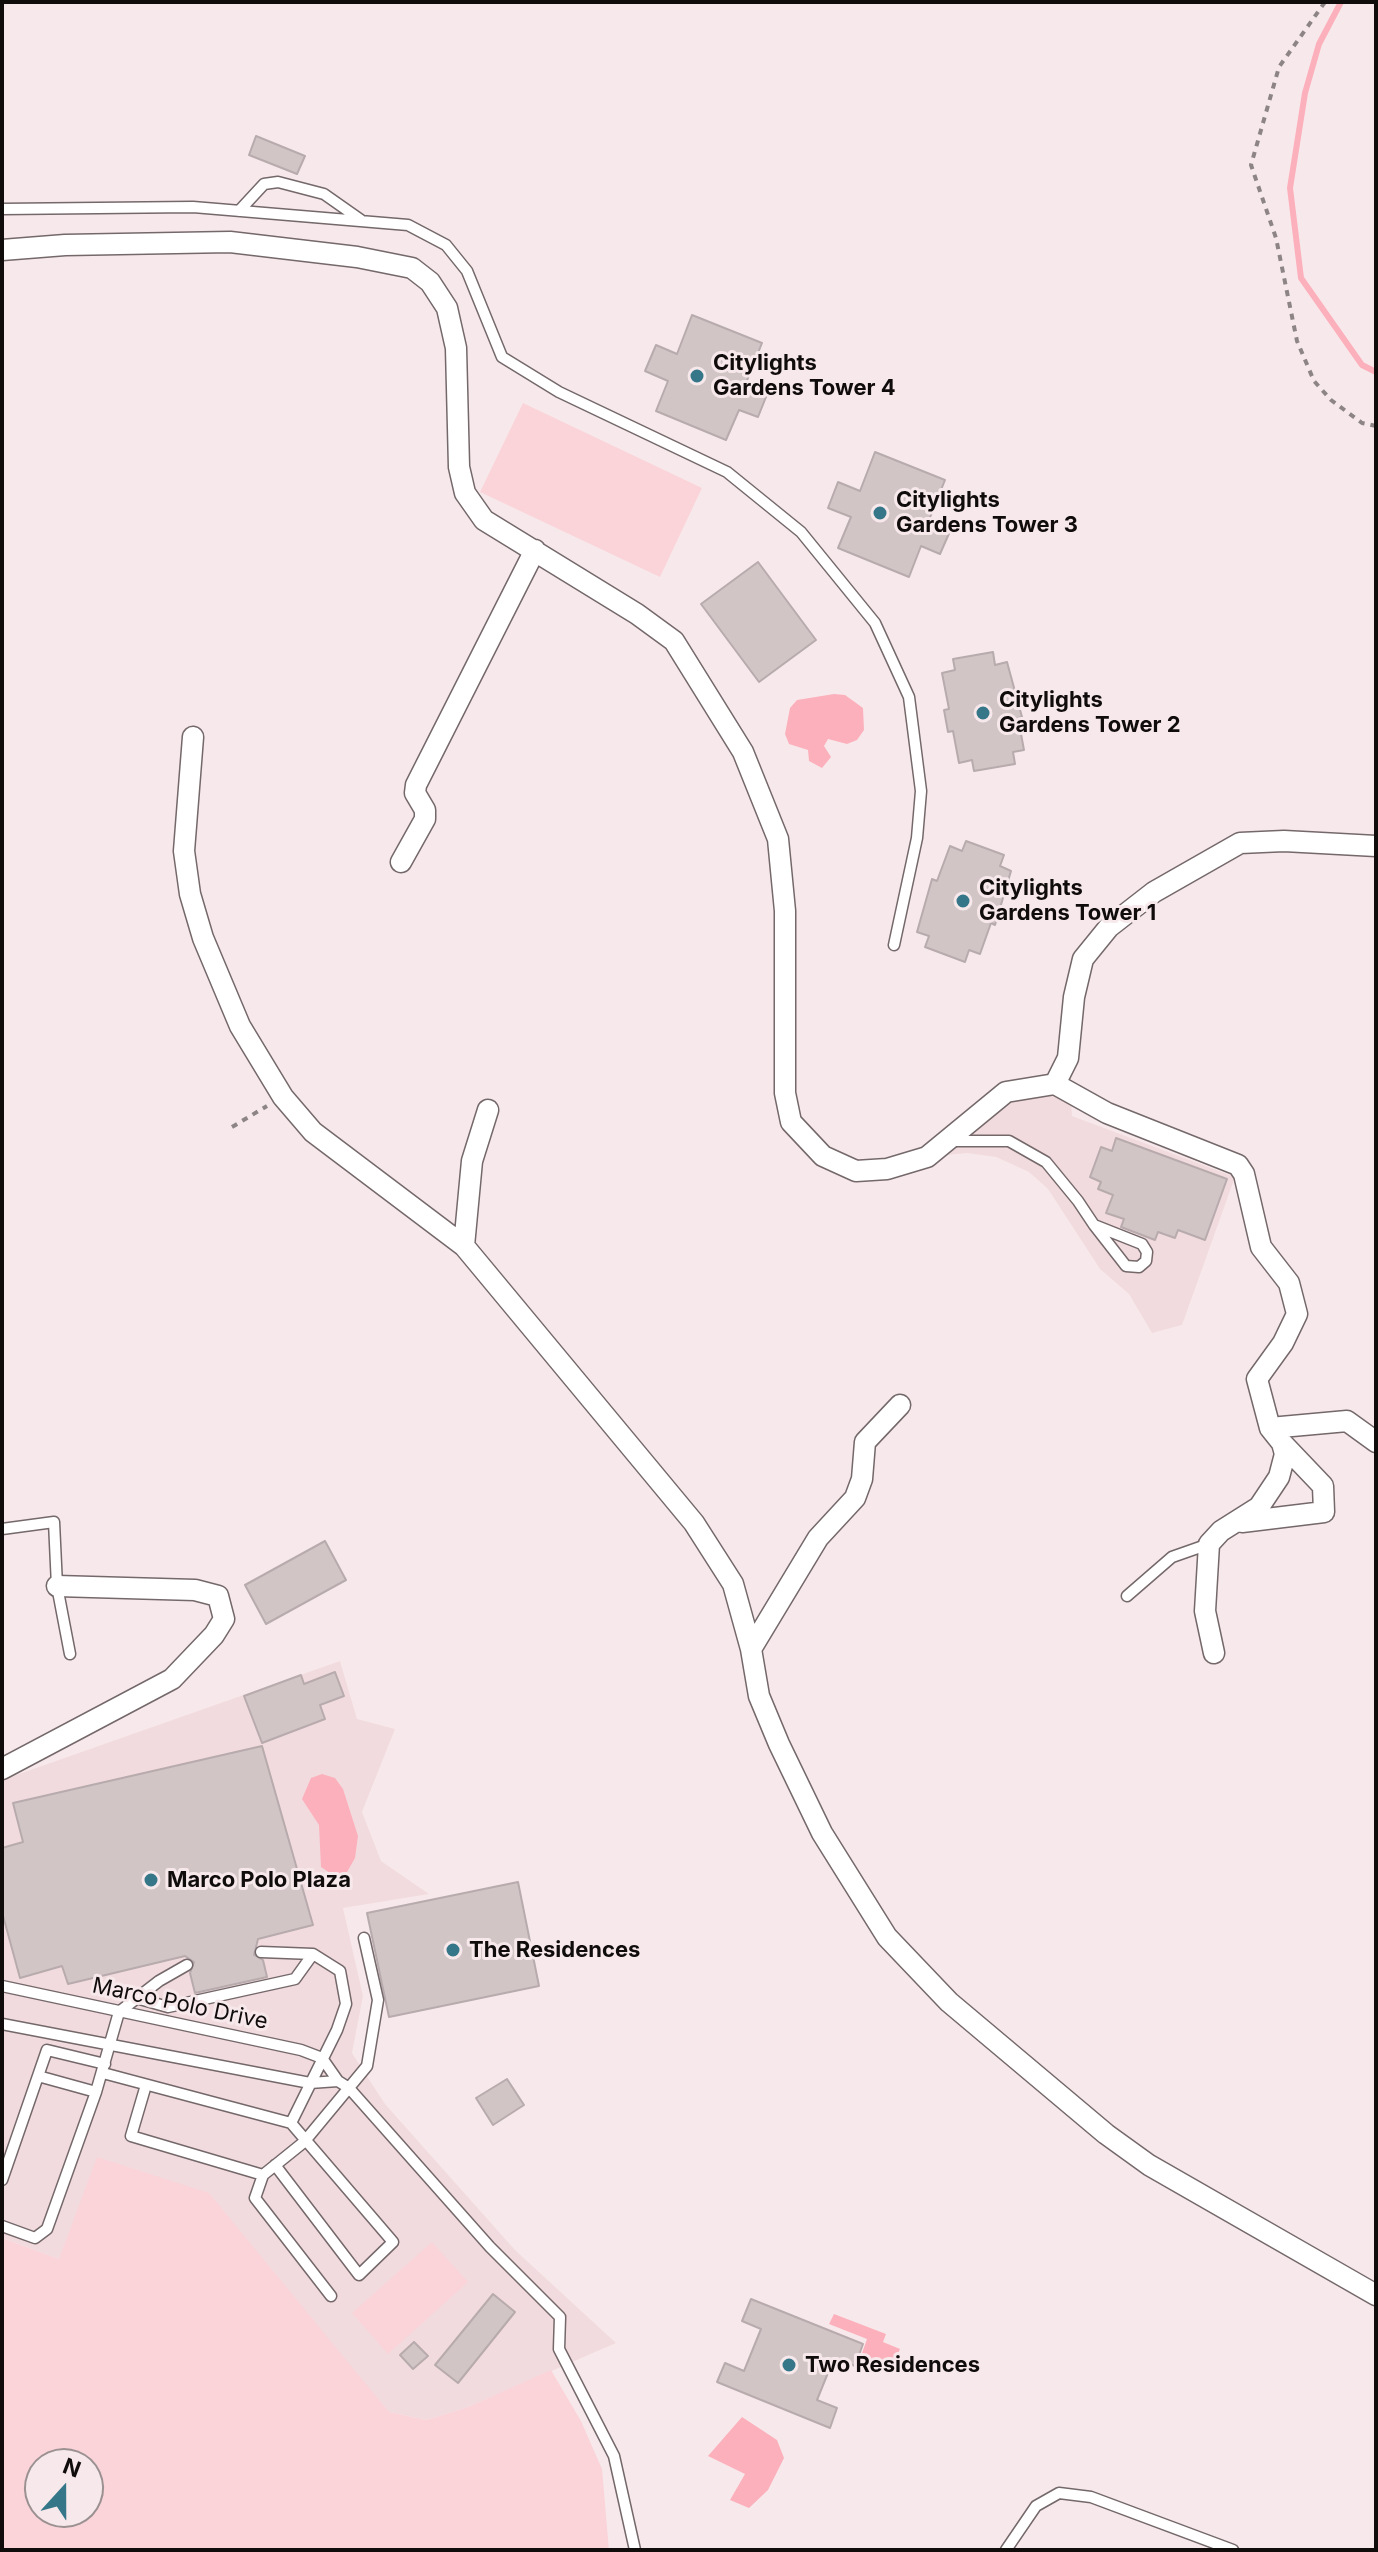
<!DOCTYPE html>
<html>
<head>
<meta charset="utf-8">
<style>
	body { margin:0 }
	#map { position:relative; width:1378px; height:2552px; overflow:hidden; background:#f7e9eb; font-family:Inter,sans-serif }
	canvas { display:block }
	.frame { position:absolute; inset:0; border:4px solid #100c0c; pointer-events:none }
	.north { position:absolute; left:24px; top:2448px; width:80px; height:80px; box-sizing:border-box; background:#f7e9eb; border:2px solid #9b9192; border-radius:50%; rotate:21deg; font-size:22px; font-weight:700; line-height:32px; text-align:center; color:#100c0c }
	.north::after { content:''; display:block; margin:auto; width:28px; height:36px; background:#357789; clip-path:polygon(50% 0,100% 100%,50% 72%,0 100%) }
</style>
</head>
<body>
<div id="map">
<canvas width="1378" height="2552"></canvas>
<div class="frame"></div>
<div class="north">N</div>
</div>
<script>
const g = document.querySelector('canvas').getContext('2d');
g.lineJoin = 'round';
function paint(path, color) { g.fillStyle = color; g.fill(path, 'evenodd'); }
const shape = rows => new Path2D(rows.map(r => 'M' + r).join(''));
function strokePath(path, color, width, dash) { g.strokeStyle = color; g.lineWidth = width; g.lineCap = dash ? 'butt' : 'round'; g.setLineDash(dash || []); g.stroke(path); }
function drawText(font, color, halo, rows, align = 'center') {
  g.font = font + ' Inter,sans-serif'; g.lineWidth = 6; g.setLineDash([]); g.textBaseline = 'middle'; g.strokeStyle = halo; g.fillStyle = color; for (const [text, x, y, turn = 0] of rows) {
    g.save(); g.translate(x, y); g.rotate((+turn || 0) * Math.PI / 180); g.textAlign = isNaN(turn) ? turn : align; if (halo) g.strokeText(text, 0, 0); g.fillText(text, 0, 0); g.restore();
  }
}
const built = shape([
	[1037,1088,1071,1100,1072,1116,1235,1177,1182,1325,1152,1333,1129,1294,1100,1269,1048,1189,1029,1172,996,1157,967,1153,927,1157,988,1105],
	[340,1661,357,1719,395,1729,362,1812,381,1861,429,1894,343,1908,363,1996,352,2053,385,2104,515,2250,616,2343,466,2408,426,2420,389,2412,59,2259,2,2238,2,1780]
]);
const green = shape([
	[523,403,702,488,660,577,480,492],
	[97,2157,209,2193,389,2412,426,2420,466,2408,551,2370,581,2421,602,2469,609,2550,2,2550,2,2238,59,2259],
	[88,2464,88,2512,40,2512,40,2464],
	[432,2242,468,2282,388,2354,352,2313]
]);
const water = shape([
	[834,694,845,695,863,708,864,730,857,740,847,744,828,739,824,746,831,757,822,768,809,761,808,750,789,744,785,734,790,708,797,700],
	[322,1774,335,1778,343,1789,358,1836,355,1858,347,1872,333,1875,321,1867,319,1825,302,1799,311,1778],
	[834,2314,886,2334,883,2342,900,2349,889,2375,873,2368,875,2362,861,2356,867,2339,829,2324],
	[742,2417,777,2440,784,2458,768,2490,749,2508,730,2500,745,2474,708,2456]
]);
const stream = shape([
	[1341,2,1319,44,1305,93,1290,188,1301,278,1362,365,1376,372]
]);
const building = shape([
	[256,136,305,156,297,174,249,155,256,136],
	[692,315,762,343,746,383,768,392,758,417,739,410,726,440,656,411,668,381,645,371,656,345,677,354,692,315],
	[875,452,945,480,929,520,951,529,940,554,921,546,909,577,838,548,851,517,828,508,838,482,860,491,875,452],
	[758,562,816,640,759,682,701,604,758,562],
	[993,652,995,665,1007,662,1022,717,1018,718,1024,750,1013,752,1015,764,974,771,972,760,959,763,953,731,948,732,944,710,949,709,942,673,955,670,953,659,993,652],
	[966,841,1004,855,1000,866,1011,871,995,925,991,923,980,954,969,950,965,962,925,947,929,936,917,932,932,879,937,881,950,846,962,851,966,841],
	[1116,1138,1227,1179,1205,1240,1178,1230,1175,1238,1158,1232,1155,1240,1121,1227,1124,1219,1106,1213,1113,1195,1098,1189,1101,1182,1090,1177,1101,1147,1112,1151,1116,1138],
	[325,1541,346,1580,266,1624,245,1585,325,1541],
	[335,1672,344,1696,320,1705,325,1719,262,1743,244,1696,301,1675,304,1684,335,1672],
	[262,1746,313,1925,258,1939,254,1955,263,1960,267,1977,195,1993,190,1973,194,1962,185,1956,68,1984,62,1966,20,1978,2,1912,2,1848,23,1842,13,1803,262,1746],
	[518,1882,539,1986,389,2017,367,1913,518,1882],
	[507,2079,524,2105,493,2125,476,2098,507,2079],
	[493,2294,515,2312,458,2383,435,2365,493,2294],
	[751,2299,863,2344,855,2366,834,2358,817,2400,837,2408,830,2428,717,2382,725,2363,744,2371,761,2329,742,2321,751,2299],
	[414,2342,428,2356,413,2369,400,2355,414,2342]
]);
const path = shape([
	[1325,2,1279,67,1251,165,1276,238,1297,341,1314,381,1331,400,1362,423,1376,426],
	[232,1127,267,1106]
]);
const service = shape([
	[2,209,193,207,408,225,446,245,467,271,502,357,559,392,727,472,801,532,875,623,909,697,921,791,917,838,894,945],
	[239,211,264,184,278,182,324,194,361,220],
	[951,1141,1009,1141,1046,1162,1078,1201,1094,1225,1126,1266,1139,1267,1146,1261,1147,1252,1142,1244,1094,1225],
	[2,1529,54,1522,57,1586,70,1654],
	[1127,1596,1172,1557,1209,1544],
	[261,1952,313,1954,340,1971,346,2004,337,2030,291,2123],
	[2,1986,301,2050,322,2058,338,2081,349,2088,490,2247,560,2317,559,2349,614,2456,635,2550],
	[136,1998,168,2007,295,1979,313,1954],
	[2,2024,310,2083,338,2081],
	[103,2073,291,2123,393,2242,359,2275,275,2165],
	[38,2076,96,2092],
	[146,2085,131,2136,263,2175],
	[2,2180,47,2050,105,2064],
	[2,2226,35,2238,47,2229,96,2092,119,2012,159,1981,187,1965],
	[331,2296,255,2198,263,2175,304,2142,367,2066,378,2000,364,1938],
	[1006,2550,1036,2506,1059,2493,1091,2497,1233,2550]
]);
const minor = shape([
	[2,250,65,245,230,242,357,257,412,268,430,282,447,308,456,348,459,467,465,493,484,520,637,614,674,641,743,752,778,839,785,911,785,1093,791,1122,823,1156,856,1171,887,1169,927,1157,1006,1092,1055,1084,1107,1113,1238,1165,1244,1174,1261,1247,1289,1283,1297,1314,1283,1343,1257,1379,1270,1428,1282,1443,1285,1454,1279,1477,1259,1507,1221,1531,1209,1544,1205,1611,1214,1653],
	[193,737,184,851,190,894,203,938,240,1026,283,1097,313,1132,464,1246,694,1523,733,1584,751,1649,759,1696,779,1744,822,1833,887,1937,949,2002,1106,2134,1149,2165,1376,2295],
	[401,862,425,819,425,810,415,793,416,785,535,550],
	[1055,1084,1068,1058,1074,997,1083,959,1109,927,1154,892,1240,843,1284,841,1376,846],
	[464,1246,472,1161,488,1110],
	[1270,1428,1347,1421,1376,1442],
	[1242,1522,1324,1512,1323,1486,1282,1443],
	[751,1649,818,1538,855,1498,862,1479,865,1442,900,1405],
	[2,1769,172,1679,214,1635,224,1619,218,1596,195,1590,57,1586]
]);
const markers = [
	[697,376,8,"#357789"],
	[880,513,8,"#357789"],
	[983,713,8,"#357789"],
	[963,901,8,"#357789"],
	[151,1880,8,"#357789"],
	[453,1950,8,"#357789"],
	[789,2365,8,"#357789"]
];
const poiNames = [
	["Citylights",713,363],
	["Gardens Tower 4",713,388],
	["Citylights",896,500],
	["Gardens Tower 3",896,525],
	["Citylights",999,700],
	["Gardens Tower 2",999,725],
	["Citylights",979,888],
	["Gardens Tower 1",979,913],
	["Marco Polo Plaza",167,1880],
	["The Residences",469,1950],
	["Two Residences",805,2365]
];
const streetNames = [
	["Marco Polo Drive",180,2004,12]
];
paint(built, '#f2dbde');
paint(green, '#fad4d9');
paint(water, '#fcb0bc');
strokePath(stream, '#fcb0bc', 6);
paint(building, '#d2c5c6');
strokePath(building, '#b8abad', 2);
strokePath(service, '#74686a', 13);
strokePath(minor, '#74686a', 23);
strokePath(path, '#8d8485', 4, [6, 6]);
strokePath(service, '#fff', 10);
strokePath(minor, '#fff', 20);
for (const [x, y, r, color] of markers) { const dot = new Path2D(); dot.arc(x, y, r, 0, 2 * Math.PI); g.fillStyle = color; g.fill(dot); strokePath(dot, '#f7e9eb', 3); }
drawText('bold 22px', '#100c0c', '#f7e9eb', poiNames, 'left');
drawText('22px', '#100c0c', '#f7e9eb', streetNames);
</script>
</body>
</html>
